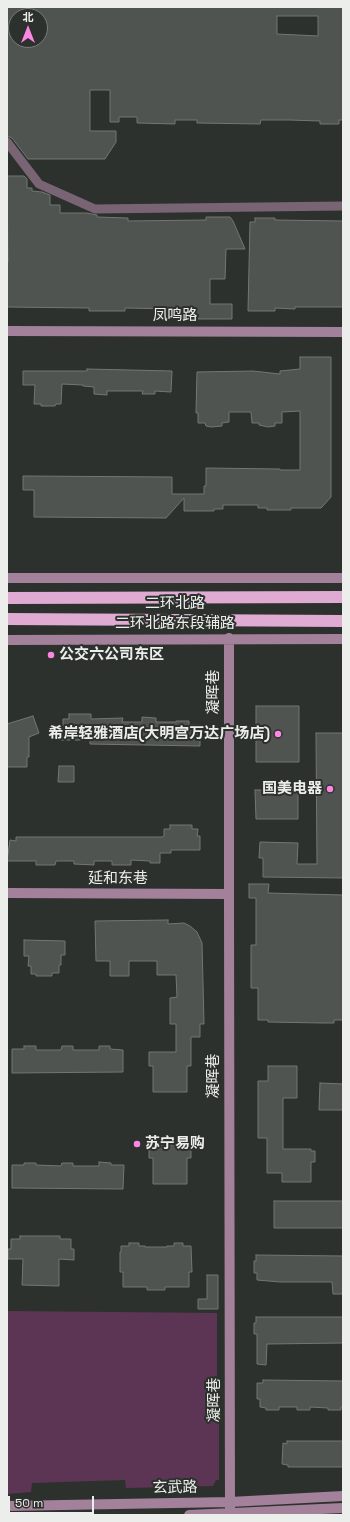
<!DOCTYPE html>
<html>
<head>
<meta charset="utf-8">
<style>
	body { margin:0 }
	#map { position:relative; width:350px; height:1522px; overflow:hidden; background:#2d312d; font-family:"Space Grotesk","Noto Sans SC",sans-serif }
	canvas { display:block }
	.frame { position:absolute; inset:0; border:8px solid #eceeec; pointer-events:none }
	.north { position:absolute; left:8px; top:8px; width:40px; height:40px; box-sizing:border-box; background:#2d312d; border:1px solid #797d79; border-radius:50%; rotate:0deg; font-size:11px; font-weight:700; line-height:16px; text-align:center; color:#eceeec }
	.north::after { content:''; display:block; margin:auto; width:14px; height:18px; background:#fc86e4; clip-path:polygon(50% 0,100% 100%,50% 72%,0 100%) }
	.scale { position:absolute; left:8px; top:1496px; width:86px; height:18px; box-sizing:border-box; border:2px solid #eceeec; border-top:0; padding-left:5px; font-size:12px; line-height:14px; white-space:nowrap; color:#eceeec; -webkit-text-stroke:3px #2d312d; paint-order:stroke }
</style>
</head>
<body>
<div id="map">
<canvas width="350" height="1522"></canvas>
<div class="frame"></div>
<div class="north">北</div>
<div class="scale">50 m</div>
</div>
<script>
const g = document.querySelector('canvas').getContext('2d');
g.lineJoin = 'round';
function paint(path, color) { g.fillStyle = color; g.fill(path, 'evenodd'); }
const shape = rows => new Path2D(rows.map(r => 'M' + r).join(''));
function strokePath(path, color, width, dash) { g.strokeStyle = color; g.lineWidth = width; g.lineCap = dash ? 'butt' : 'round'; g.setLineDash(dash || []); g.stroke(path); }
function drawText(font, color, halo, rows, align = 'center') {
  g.font = font + ' "Space Grotesk","Noto Sans SC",sans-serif'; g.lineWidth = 4; g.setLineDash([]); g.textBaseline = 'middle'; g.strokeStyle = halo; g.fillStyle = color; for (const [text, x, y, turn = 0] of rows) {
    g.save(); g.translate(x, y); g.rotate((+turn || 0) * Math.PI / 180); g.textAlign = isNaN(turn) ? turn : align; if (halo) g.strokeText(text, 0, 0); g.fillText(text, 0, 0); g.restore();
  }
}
const green = shape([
	[7,1311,217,1313,217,1380,219,1380,219,1480,216,1480,213,1486,126,1488,125,1480,32,1483,31,1492,7,1494]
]);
const building = shape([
	[7,7,343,7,343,120,339,120,339,124,320,124,320,121,290,120,261,120,260,124,197,123,197,120,175,120,175,124,137,123,137,117,119,117,119,122,110,122,110,90,90,90,90,131,116,131,116,142,105,159,28,159,12,138,7,136,7,7],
	[16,16,40,16,40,40,16,40,16,16],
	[277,16,318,16,318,36,277,34,277,16],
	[7,176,24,176,27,179,27,188,32,188,32,191,42,192,50,195,50,205,60,205,60,213,87,213,97,215,97,217,128,218,128,221,206,220,206,217,230,217,233,221,245,249,226,249,225,279,210,279,210,304,232,304,232,319,179,319,179,309,125,308,125,311,89,311,89,308,7,307,7,262,8,262,7,176],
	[255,218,275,218,275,220,343,221,343,307,295,307,295,309,275,308,275,311,248,311,250,222,255,222,255,218],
	[300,357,331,357,331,497,321,508,291,508,291,510,267,510,267,508,258,508,258,505,223,505,223,509,214,509,214,511,184,511,184,498,166,518,34,517,34,490,23,490,23,476,172,477,172,494,204,494,204,486,206,486,206,468,280,469,280,470,300,470,300,411,282,412,282,423,275,423,275,426,268,427,259,425,259,423,252,423,251,412,229,412,229,422,222,423,222,426,211,427,206,426,205,423,198,423,198,413,196,413,197,372,253,371,280,374,280,371,300,369,300,357],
	[87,369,172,371,171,392,155,391,155,394,142,394,143,391,107,391,107,395,94,394,94,387,83,386,83,385,62,384,61,404,56,404,55,406,41,406,41,404,34,404,35,385,23,385,23,371,87,371,87,369],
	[256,706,299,706,299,762,256,762,256,706],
	[69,714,91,714,91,719,123,718,122,722,142,722,142,717,156,718,156,722,176,722,176,721,189,721,189,725,198,725,198,732,200,732,200,746,90,744,90,740,61,740,61,726,63,726,63,719,69,719,69,714],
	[33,716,39,733,29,737,29,757,27,757,27,767,7,767,7,724,33,716],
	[316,733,343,733,343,878,263,877,263,858,259,858,260,842,298,843,297,864,317,864,316,733],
	[59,766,74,766,74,782,58,782,59,766],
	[255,790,298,790,298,819,256,819,255,790],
	[170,825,192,825,192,829,198,829,197,836,200,836,200,850,171,850,171,853,160,853,160,863,150,863,150,861,131,860,131,865,112,865,112,861,94,861,94,865,74,864,74,861,56,861,55,865,36,865,36,861,7,861,10,840,16,841,16,837,162,837,164,836,164,829,170,829,170,825],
	[249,884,269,884,268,893,343,895,343,1020,334,1020,334,1023,322,1023,268,1022,268,1020,258,1020,258,988,251,988,251,945,256,945,256,898,249,898,249,884],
	[168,920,168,924,184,923,190,926,197,932,202,943,204,1024,200,1024,200,1037,191,1037,191,1066,187,1066,187,1092,153,1092,153,1066,149,1066,149,1052,176,1052,176,1024,170,1024,170,998,177,997,176,975,157,975,157,961,129,961,129,976,110,976,110,961,96,961,95,921,168,920],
	[24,940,65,941,65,955,61,955,61,965,59,965,59,973,52,973,52,976,36,976,36,974,31,974,31,966,28,966,29,956,24,956,24,940],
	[24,1046,36,1046,36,1050,61,1050,62,1046,73,1046,73,1050,99,1050,99,1046,110,1046,110,1049,123,1050,123,1072,12,1073,12,1049,24,1049,24,1046],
	[268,1066,297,1066,297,1098,283,1098,283,1149,311,1149,311,1151,315,1151,315,1162,311,1162,311,1182,282,1182,282,1173,267,1173,267,1138,258,1138,258,1081,268,1081,268,1066],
	[320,1083,343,1084,343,1110,319,1110,320,1083],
	[149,1145,191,1145,191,1158,187,1158,187,1184,153,1184,153,1158,149,1158,149,1145],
	[99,1162,111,1163,111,1165,124,1165,123,1189,12,1188,12,1165,24,1165,24,1163,36,1163,36,1165,61,1166,62,1163,73,1163,73,1166,99,1166,99,1162],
	[274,1201,343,1201,343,1228,274,1228,274,1201],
	[20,1236,60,1236,60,1239,71,1239,71,1249,74,1249,74,1260,59,1259,59,1286,22,1285,23,1259,8,1259,8,1249,11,1249,11,1239,20,1239,20,1236],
	[129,1243,139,1243,139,1246,145,1246,145,1247,167,1247,167,1246,174,1246,174,1243,183,1243,183,1246,191,1246,192,1272,189,1272,189,1287,165,1287,165,1290,147,1290,147,1287,123,1287,123,1272,120,1272,120,1252,121,1252,121,1246,129,1246,129,1243],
	[256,1255,343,1256,343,1294,333,1294,332,1282,280,1282,257,1280,257,1273,254,1273,254,1261,256,1261,256,1255],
	[207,1275,218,1275,218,1309,198,1309,198,1299,207,1299,207,1275],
	[256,1317,343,1317,343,1343,267,1344,266,1365,257,1364,257,1334,254,1334,254,1323,256,1323,256,1317],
	[263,1380,343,1381,343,1407,341,1407,341,1410,328,1410,328,1408,310,1407,310,1410,297,1410,297,1407,279,1407,279,1410,266,1410,266,1408,260,1407,260,1399,257,1399,257,1383,263,1383,263,1380],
	[287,1441,343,1441,343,1467,288,1467,288,1465,282,1464,283,1443,287,1444,287,1441]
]);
const street = shape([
	[7,142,39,184,95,209,343,206]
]);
const secondary = shape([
	[7,331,343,332],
	[7,578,343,578],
	[229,638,229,910,230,1514],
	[7,640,343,639],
	[7,893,229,894],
	[7,1506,230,1502,343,1496],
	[189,1515,343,1508]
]);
const highway = shape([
	[7,598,343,597],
	[7,619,343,621]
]);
const markers = [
	[51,655,4,"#fc86e4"],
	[278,734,4,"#fc86e4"],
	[330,789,4,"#fc86e4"],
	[137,1144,4,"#fc86e4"]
];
const streetNames = [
	["凤鸣路",175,316],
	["二环北路",175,604],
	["二环北路东段辅路",175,624],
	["凝晖巷",214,692,-90],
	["延和东巷",118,879],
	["凝晖巷",214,1076,-90],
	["凝晖巷",215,1400,-90],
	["玄武路",175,1488,-1]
];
const poiNames = [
	["公交六公司东区",59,655],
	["希岸轻雅酒店(大明宫万达广场店)",270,734,"right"],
	["国美电器",322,789,"right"],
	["苏宁易购",145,1144]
];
paint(green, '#5d3554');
paint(building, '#505450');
strokePath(building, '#737773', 1);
strokePath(street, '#796474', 9);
strokePath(secondary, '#a3819a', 10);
strokePath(highway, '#dfabd3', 12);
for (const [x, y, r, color] of markers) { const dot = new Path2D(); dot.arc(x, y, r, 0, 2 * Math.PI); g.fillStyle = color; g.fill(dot); strokePath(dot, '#2d312d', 1.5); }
drawText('15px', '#eceeec', '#2d312d', streetNames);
drawText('bold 15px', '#eceeec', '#2d312d', poiNames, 'left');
</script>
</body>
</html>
